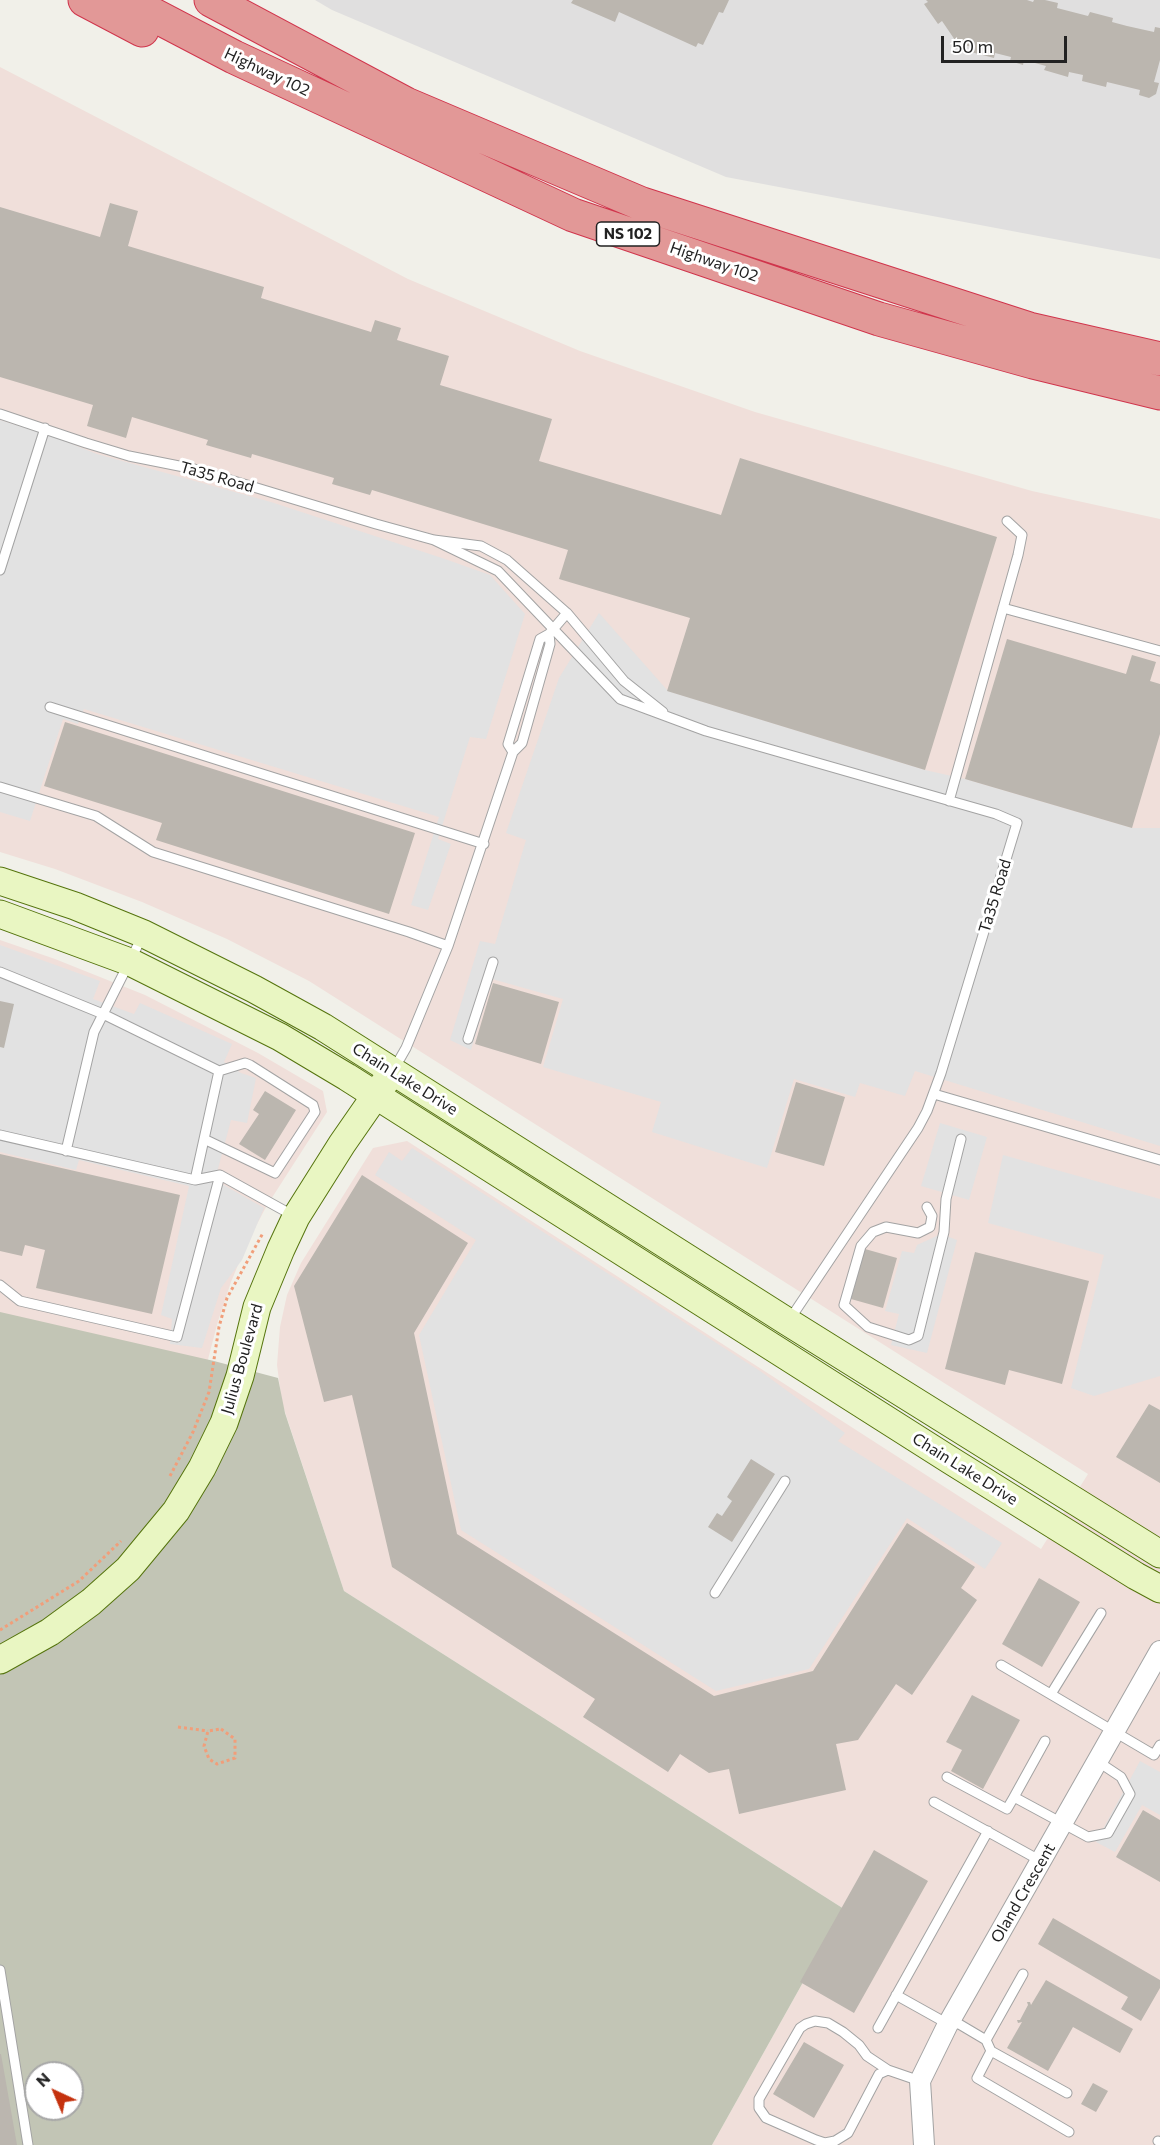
<!DOCTYPE html>
<html>
<head>
<meta charset="utf-8">
<style>
	body { margin:0 }
	#map { position:relative; width:1160px; height:2145px; overflow:hidden; background:#f1f0e9; font-family:Commissioner,sans-serif }
	canvas { display:block }
	.north { position:absolute; left:24px; top:2061px; width:60px; height:60px; box-sizing:border-box; background:#fff; border:2px solid #a7a7a7; border-radius:50%; rotate:316deg; font-size:16px; font-weight:700; line-height:24px; text-align:center; color:#222 }
	.north::after { content:''; display:block; margin:auto; width:21px; height:27px; background:#c5320e; clip-path:polygon(50% 0,100% 100%,50% 72%,0 100%) }
	.scale { position:absolute; left:941px; top:36px; width:126px; height:27px; box-sizing:border-box; border:3px solid #222; border-top:0; padding-left:8px; font-size:18px; line-height:21px; white-space:nowrap; color:#222; -webkit-text-stroke:4px #fff; paint-order:stroke }
</style>
</head>
<body>
<div id="map">
<canvas width="1160" height="2145"></canvas>
<div class="north">N</div>
<div class="scale">50 m</div>
</div>
<script>
const g = document.querySelector('canvas').getContext('2d');
g.lineJoin = 'round';
function paint(path, color) { g.fillStyle = color; g.fill(path, 'evenodd'); }
const shape = rows => new Path2D(rows.map(r => 'M' + r).join(''));
function strokePath(path, color, width, dash) { g.strokeStyle = color; g.lineWidth = width; g.lineCap = dash ? 'butt' : 'round'; g.setLineDash(dash || []); g.stroke(path); }
function drawText(font, color, halo, rows, align = 'center') {
  g.font = font + ' Commissioner,sans-serif'; g.lineWidth = 6; g.setLineDash([]); g.textBaseline = 'middle'; g.strokeStyle = halo; g.fillStyle = color; for (const [text, x, y, turn = 0] of rows) {
    g.save(); g.translate(x, y); g.rotate((+turn || 0) * Math.PI / 180); g.textAlign = isNaN(turn) ? turn : align; if (halo) g.strokeText(text, 0, 0); g.fillText(text, 0, 0); g.restore();
  }
}
const residential = shape([
	[315,0,1160,0,1160,259,726,177,332,10]
]);
const commercial = shape([
	[0,67,408,279,580,351,755,412,1032,491,1160,519,1160,2145,712,2145,844,1909,344,1591,282,1403,277,1365,280,1327,287,1295,301,1263,373,1148,407,1141,1041,1549,1088,1474,309,981,227,939,142,902,55,869,0,852],
	[0,940,55,959,145,995,258,1053,323,1091,327,1112,266,1207,247,1243,231,1282,218,1321,206,1367,0,1317]
]);
const construction = shape([
	[0,1312,214,1361,278,1378,285,1413,344,1591,844,1909,712,2145,0,2145],
	[36,2073,72,2073,72,2109,36,2109]
]);
const parking = shape([
	[0,420,54,437,97,454,271,502,445,559,490,575,525,614,486,739,470,737,438,839,451,844,428,910,411,905,439,817,84,709,78,724,63,719,30,821,0,812],
	[599,613,668,691,925,770,965,779,1132,828,1160,828,1160,1146,915,1071,905,1096,860,1083,855,1097,794,1079,767,1168,652,1132,661,1102,543,1067,563,999,492,979,471,1050,450,1040,480,941,495,944,526,840,506,833,559,678],
	[0,945,100,981,93,999,134,1014,140,1003,232,1044,224,1062,241,1073,256,1078,247,1123,231,1120,215,1180,264,1208,242,1260,221,1288,202,1348,170,1344,172,1319,161,1315,189,1186,79,1160,76,1170,0,1152],
	[940,1123,987,1137,969,1200,921,1186],
	[412,1148,760,1371,845,1433,838,1441,1002,1543,985,1569,907,1518,809,1669,716,1691,461,1530,419,1335,476,1240,375,1175,389,1152,402,1161],
	[1003,1155,1160,1199,1160,1376,1094,1396,1071,1388,1104,1255,988,1223],
	[941,1234,957,1240,927,1353,891,1345,899,1314,885,1311,902,1251,914,1253,917,1245],
	[1140,1761,1160,1772,1160,1815,1142,1805,1115,1852,1096,1842]
]);
const building = shape([
	[573,0,729,0,723,13,719,12,703,45,698,43,696,47,619,12,615,22,571,3],
	[926,0,1027,0,1033,2,1034,0,1045,0,1058,3,1057,8,1088,16,1090,12,1113,18,1112,22,1127,26,1154,32,1155,27,1160,28,1160,60,1154,82,1159,83,1156,94,1149,98,1139,95,1140,90,1107,82,1106,87,1082,81,1083,75,1069,72,1068,77,1044,70,1046,66,1024,60,1023,65,1010,61,1011,57,995,53,994,58,971,52,972,47,957,43,942,21,938,24,924,4,928,2],
	[110,203,138,211,128,246,264,287,261,298,371,332,375,320,401,328,397,340,449,356,440,385,552,419,539,461,721,515,740,458,997,537,925,770,667,691,690,618,559,579,568,550,372,490,370,495,332,484,334,478,252,454,251,458,206,445,208,440,132,417,126,438,87,426,93,405,0,377,0,207,100,237],
	[1007,639,1126,674,1132,655,1156,662,1150,681,1160,684,1160,734,1132,828,965,779],
	[65,722,415,833,389,914,156,840,162,823,44,786],
	[493,983,559,1002,541,1064,475,1044],
	[0,1001,14,1004,4,1048,0,1047],
	[796,1082,845,1097,824,1166,775,1152],
	[265,1091,296,1110,265,1160,239,1144,259,1114,253,1110],
	[0,1154,180,1195,152,1314,36,1288,45,1250,25,1245,22,1256,0,1251],
	[362,1175,468,1243,414,1333,457,1534,714,1696,813,1671,907,1523,975,1567,961,1588,977,1600,912,1695,896,1684,858,1740,836,1744,846,1790,739,1814,729,1769,709,1773,680,1754,668,1772,583,1717,595,1699,392,1567,352,1395,324,1402,294,1286],
	[865,1249,897,1258,883,1308,851,1299],
	[975,1252,1089,1281,1062,1384,1009,1370,1005,1385,945,1369],
	[1149,1404,1160,1410,1160,1483,1116,1457],
	[751,1459,775,1474,732,1542,708,1527,717,1513,722,1516,732,1501,727,1497],
	[1039,1578,1080,1602,1042,1667,1002,1644],
	[972,1695,1020,1720,983,1789,951,1771,962,1750,946,1742],
	[1143,1810,1160,1820,1160,1882,1116,1857],
	[874,1850,928,1881,854,2013,800,1982],
	[1053,1918,1160,1980,1160,1988,1141,2021,1121,2009,1128,1997,1038,1944],
	[1046,1980,1133,2029,1120,2053,1073,2027,1048,2071,1007,2048,1022,2022,1018,2023,1017,2020,1020,2020,1028,2005,1027,2002,1030,2002,1031,2005],
	[804,2042,844,2065,814,2118,773,2094],
	[0,2054,1,2054,17,2145,0,2145],
	[1093,2083,1108,2091,1096,2112,1081,2104]
]);
const path = shape([
	[170,1476,193,1432,209,1392,219,1327,227,1298,263,1233],
	[0,1630,79,1581,121,1541],
	[178,1727,208,1731],
	[221,1729,235,1739,235,1758,217,1764,209,1759,204,1746,208,1731,221,1729]
]);
const lane = shape([
	[0,414,86,443,129,456,194,469,376,524,434,540,481,546,507,560,567,613,624,681,663,712],
	[434,540,498,571,620,699,706,731,996,814,1017,823,941,1073,927,1111,918,1128,790,1319],
	[0,570,45,428],
	[1003,608,1160,651],
	[50,707,484,844],
	[513,752,508,744,540,639,549,634,567,613],
	[0,787,96,816,153,852,409,932,448,946],
	[949,801,1018,555,1022,535,1007,521],
	[0,972,103,1014,219,1071,195,1180],
	[468,1039,493,962],
	[394,1069,406,1048,448,946,513,752,522,743,550,644,549,634],
	[934,1094,1160,1160],
	[0,1135,195,1180,220,1175,294,1216],
	[204,1139,275,1173,315,1112,313,1105,250,1065,245,1063,219,1071],
	[66,1151,94,1032,142,937],
	[927,1207,932,1216,930,1227,918,1233,886,1227,873,1232,861,1246,844,1305,868,1327,909,1340,918,1336,944,1232,946,1199,961,1139],
	[0,1285,20,1301,177,1337,220,1175],
	[715,1593,785,1481],
	[1001,1665,1154,1755,1160,1745],
	[1051,1694,1101,1613],
	[1045,1741,1014,1797,1088,1837,1108,1833,1130,1794,1121,1777,1097,1761],
	[947,1777,1007,1809,1014,1797],
	[934,1802,1041,1861],
	[0,1970,28,2145],
	[1023,1974,986,2040,991,2051,977,2078,1069,2132],
	[896,1995,948,2024,959,2024,986,2040],
	[878,2028,988,1831],
	[991,2051,1067,2093],
	[888,2070,879,2074,848,2133,835,2141,825,2143,816,2140,766,2118,759,2108,759,2099,800,2028,806,2024,815,2021,828,2023,843,2032,859,2045,867,2056,888,2070,920,2081],
	[1158,2141,1160,2142]
]);
const street = shape([
	[924,2145,920,2081,948,2024,1160,1651]
]);
const secondary = shape([
	[0,881,75,906,144,934,254,989,323,1027,788,1322,1160,1554],
	[0,914,130,962,280,1037,347,1077,950,1460,1136,1576,1160,1589],
	[0,1660,50,1632,91,1602,128,1569,176,1511,202,1468,224,1423,240,1376,257,1307,281,1249,296,1217,342,1144,385,1082]
]);
const highway = shape([
	[85,0,142,30],
	[125,0,234,57,573,215,879,319,1033,362,1160,393],
	[211,0,406,104,642,204,1029,329,1160,359]
]);
const shields = [
	[628,234,63]
];
const shieldNames = [
	["NS 102",628,234]
];
const streetNames = [
	["Highway 102",267,72,25],
	["Highway 102",714,262,19],
	["Ta35 Road",217,477,16],
	["Ta35 Road",995,896,-73],
	["Chain Lake Drive",405,1079,32],
	["Julius Boulevard",242,1359,-74],
	["Chain Lake Drive",965,1469,32],
	["Oland Crescent",1023,1893,-60]
];
paint(residential, '#e0dfdf');
paint(commercial, '#f0dfda');
paint(construction, '#c2c5b5');
paint(parking, '#e2e2e2');
paint(building, '#bbb6af');
strokePath(lane, '#a3a3a3', 11);
strokePath(street, '#a3a3a3', 22);
strokePath(secondary, '#55740d', 29);
strokePath(highway, '#d0354c', 35);
strokePath(path, '#f19e7a', 3, [3, 3]);
strokePath(lane, '#fff', 9);
strokePath(street, '#fff', 20);
strokePath(secondary, '#e9f6c2', 27);
strokePath(highway, '#e29897', 33);
for (const [x, y, w] of shields) { const box = new Path2D(); box.roundRect(x - w / 2, y - 12, w, 24, 4.5); g.fillStyle = '#fff'; g.fill(box); strokePath(box, '#222', 1.5); }
drawText('bold 15px', '#222', null, shieldNames);
drawText('16px', '#222', '#fff', streetNames);
</script>
</body>
</html>
